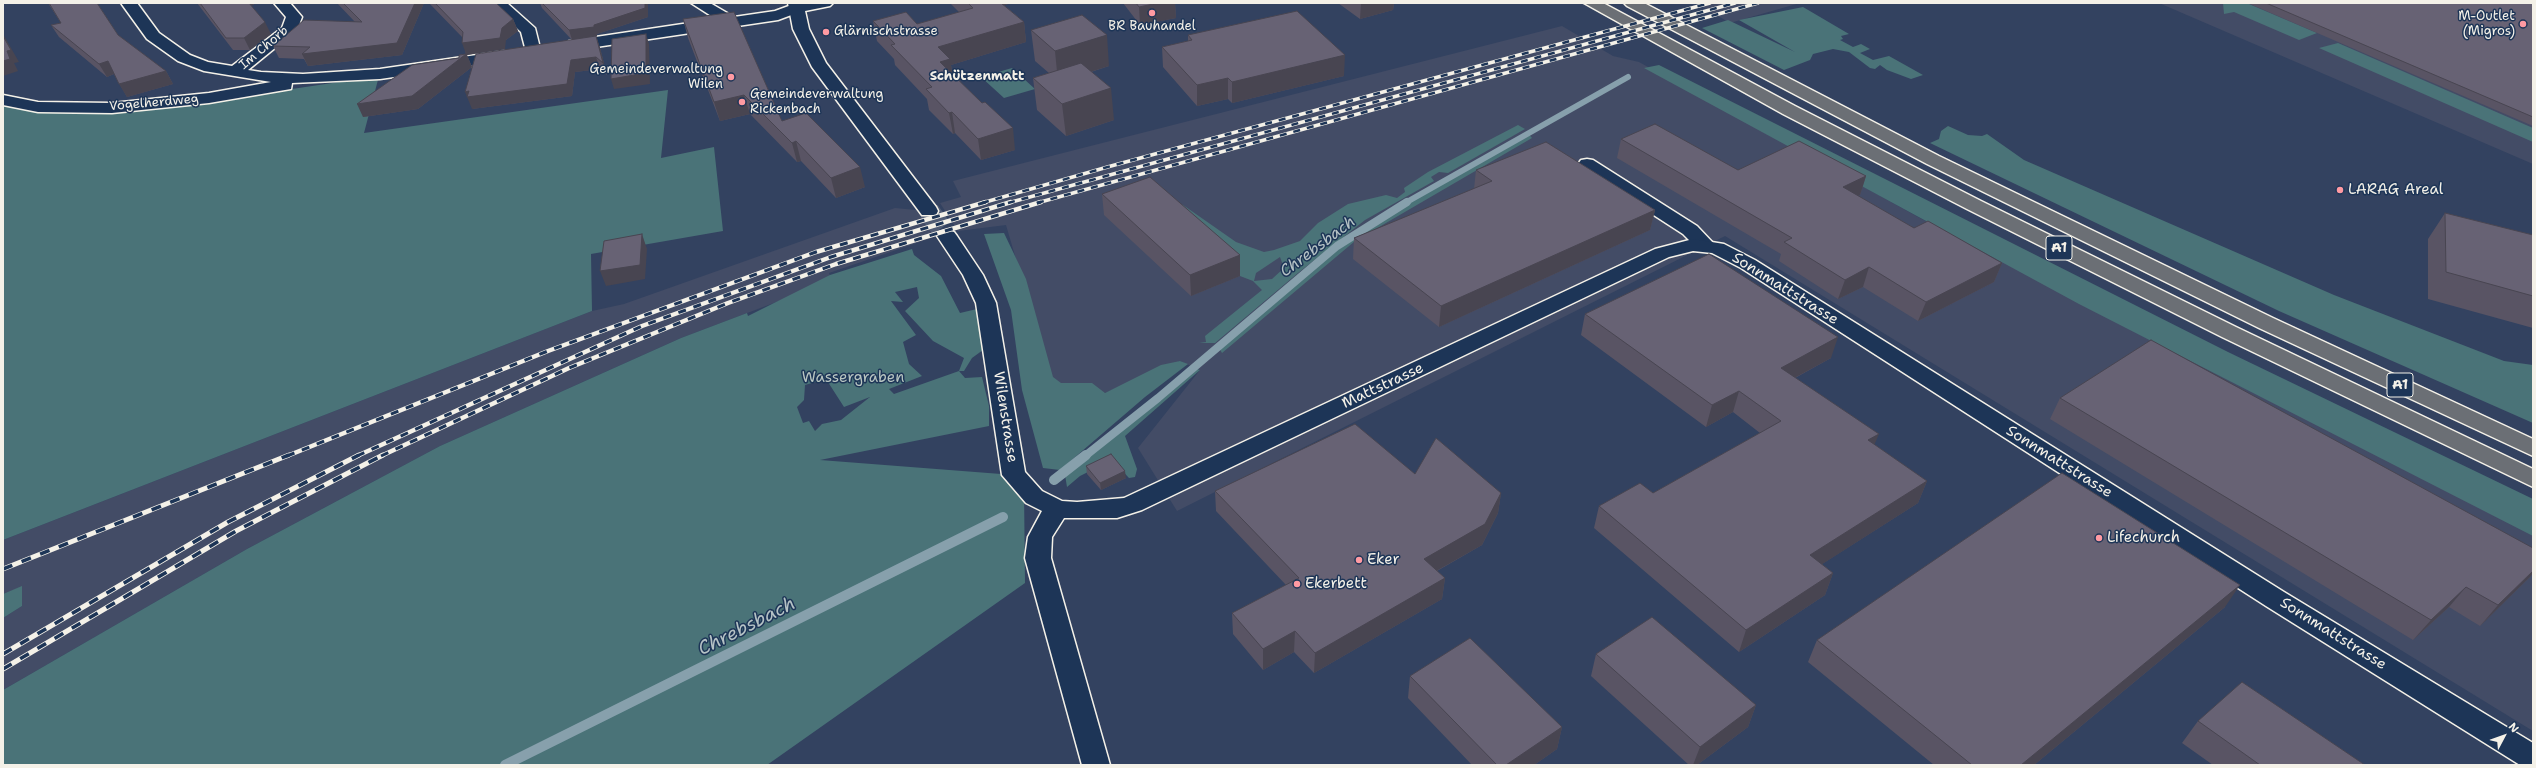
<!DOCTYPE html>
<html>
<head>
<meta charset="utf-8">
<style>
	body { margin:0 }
	#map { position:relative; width:2536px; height:768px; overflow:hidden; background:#334260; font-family:"Shantell Sans",sans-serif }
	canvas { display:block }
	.frame { position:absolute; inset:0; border:4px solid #f4f1e8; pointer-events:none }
	.north { position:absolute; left:2484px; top:716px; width:40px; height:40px; -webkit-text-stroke:3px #1d3557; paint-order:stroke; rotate:49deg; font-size:11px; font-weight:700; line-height:16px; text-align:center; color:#f4f1e8 }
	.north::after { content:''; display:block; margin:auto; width:14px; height:18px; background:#f4f1e8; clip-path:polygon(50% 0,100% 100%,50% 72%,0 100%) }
</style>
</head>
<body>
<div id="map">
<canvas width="2536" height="768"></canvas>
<div class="frame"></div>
<div class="north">N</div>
</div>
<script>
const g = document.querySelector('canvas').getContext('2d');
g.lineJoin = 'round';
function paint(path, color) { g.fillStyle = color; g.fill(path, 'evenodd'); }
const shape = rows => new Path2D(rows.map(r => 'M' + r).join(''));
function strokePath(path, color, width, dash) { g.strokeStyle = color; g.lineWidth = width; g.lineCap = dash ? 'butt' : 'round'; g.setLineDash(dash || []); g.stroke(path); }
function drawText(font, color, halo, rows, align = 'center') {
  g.font = font + ' "Shantell Sans",sans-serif'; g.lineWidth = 3; g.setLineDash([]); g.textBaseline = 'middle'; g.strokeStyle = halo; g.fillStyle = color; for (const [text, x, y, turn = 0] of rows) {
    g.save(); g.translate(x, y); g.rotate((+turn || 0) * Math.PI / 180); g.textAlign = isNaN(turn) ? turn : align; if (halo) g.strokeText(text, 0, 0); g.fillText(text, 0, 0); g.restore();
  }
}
const built = shape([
	[1696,3,1800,3,1730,23],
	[2159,3,2533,3,2533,164],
	[1562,26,1613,56,1639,62,1918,217,2533,534,2533,731,1725,236,1177,511,1138,448,1200,370,1180,361,1105,393,1053,385,1006,225,958,231,940,203,961,197,953,181],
	[895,208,916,210,937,236,829,273,832,281,681,338,440,446,247,549,3,690,3,618,22,606,22,587,3,594,3,540,592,311,624,304]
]);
const green = shape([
	[2223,3,2249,4,2317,33,2299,40,2234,12,2224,14],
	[1803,7,1849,34,1841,36,1843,39,1840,40,1853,47,1861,44,1870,49,1860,53,1873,60,1889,56,1923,75,1911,79,1887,70,1880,65,1875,69,1870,68,1849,52,1833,49,1813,54,1810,60,1784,70,1702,28,1728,20,1795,52,1739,20],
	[2338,43,2533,128,2533,142,2319,48],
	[1659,65,2228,352,2533,499,2533,536,2079,304,1644,68],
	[1012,68,1035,89,1004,98,981,77],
	[379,76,364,133,668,90,661,158,714,147,723,231,591,254,592,311,3,540,3,104,75,112,272,92],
	[1518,125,1525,129,1448,173,1439,172,1431,177,1434,181,1365,220,1298,273,1215,343,1199,343,1206,342,1205,336,1262,290,1253,281,1240,276,1163,199,1183,205,1236,242,1264,252,1274,250,1300,241,1318,223,1348,204,1386,195,1397,198,1405,192,1404,188,1428,172],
	[1280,257,1284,268,1272,279,1254,281,1256,273],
	[1948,126,1968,135,1982,136,1987,134,2024,160,2334,295,2504,361,2533,365,2533,423,2279,311,1930,143,1939,139,1941,131],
	[1527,132,1532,138,1355,241,1222,353,1218,346,1221,343,1316,265,1366,228,1453,174],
	[1004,233,1026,279,1053,377,1061,383,1092,383,1105,393,1161,365,1180,361,1188,364,1145,397,1060,470,1043,468,1022,390,1011,310,984,234],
	[912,249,914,255,941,276,960,313,977,309,983,350,972,358,964,371,959,371,965,378,982,377,989,406,989,426,820,460,1014,475,1024,489,1025,583,767,765,3,765,3,690,247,549,440,446,681,338,747,313,748,316,830,275],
	[917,287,919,298,905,311,933,341,964,358,959,371,894,394,889,389,922,376,909,364,903,342,916,335,891,301,903,302,895,292],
	[826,379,844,407,870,397,841,420,822,424,815,431,809,421,803,423,797,407,804,400,805,385],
	[1192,367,1200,370,1125,436,1137,469,1135,477,1129,478,1112,460,1080,476,1067,487,1065,475],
	[22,586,22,606,3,618,3,594]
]);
const streamFar2 = shape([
	[1405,203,1628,77]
]);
const streamFar1 = shape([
	[1085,456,1158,398,1337,246,1407,202]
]);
const stream = shape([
	[1054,480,1086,455],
	[505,765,1003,517]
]);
const secondaryTunnel = shape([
	[929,211,947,236]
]);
const street = shape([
	[121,3,137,3,159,33,190,55,208,62,232,66,282,28,286,17,274,3,290,3,302,17,297,30,248,70,261,72,303,74,380,69,504,51,512,56,504,61,380,79,292,83,291,89,285,90,209,103,112,113,38,112,3,105,3,95,38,102,112,103,209,93,271,82,204,71,178,61,147,39,121,3],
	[490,3,507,3,535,28,541,52,539,55,527,55,521,32,490,3],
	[691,3,710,3,734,17,775,11,797,3,805,8,802,11,778,20,569,51,561,46,569,41,716,19,691,3],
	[1587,159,1593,160,1697,226,1715,245,1712,249,1698,249,1683,234,1581,168,1578,164,1581,160,1587,159]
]);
const secondary = shape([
	[788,3,833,3,830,6,805,11,809,29,826,63,936,207,938,211,936,215,922,215,812,67,793,29,788,3],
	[947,230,954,232,957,236,983,275,996,303,1025,472,1042,491,1062,501,1077,502,1124,498,1655,249,1693,239,1724,244,1755,260,2284,592,2533,743,2533,765,2520,765,2266,606,1741,268,1712,253,1693,251,1669,257,1142,510,1117,518,1064,518,1052,537,1051,558,1110,765,1082,765,1025,558,1028,537,1042,511,1026,503,1002,475,976,303,963,275,937,236,940,232,947,230]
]);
const highway = shape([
	[1584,3,1603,3,1795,106,1981,201,2236,327,2533,469,2533,487,2222,337,1967,209,1783,114,1584,3],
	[1624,3,1644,3,1939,156,2273,318,2533,439,2533,456,2259,328,1927,164,1627,6,1624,3]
]);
const railFar2 = shape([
	[982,203,1111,166,1710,3],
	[1008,203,1735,3],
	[1037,203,1758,3]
]);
const railFar1 = shape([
	[287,456,548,351,816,252,986,202],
	[357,456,642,326,831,257,1011,202],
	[381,456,569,368,728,303,836,264,1041,202]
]);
const rail = shape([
	[3,569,289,455],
	[3,654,228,522,359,455],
	[3,669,236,531,383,455]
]);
const wall = shape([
	[48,3,97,3,118,35,166,71,173,84,127,97,114,74,107,77,59,37,51,25,61,23],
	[197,3,253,3,254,5,251,5,271,34,250,50,233,50],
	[337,3,424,3,402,55,308,66,304,59,279,58,273,46,355,22],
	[429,3,496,3,513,19,518,31,506,40,467,55,472,67,418,109,363,117,466,54,462,37],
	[540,3,648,3,648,17,597,34,597,36,596,36,600,48,607,75,600,69,575,72,572,96,472,109,572,40,542,8],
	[950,3,1012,3,1004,5,1024,22,1026,42,951,65,952,73,1015,150,981,160,955,133,953,134,929,110,927,99,895,65,894,59,877,41,873,21,917,24,959,12],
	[1123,3,1175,3,1176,18,1140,25],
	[1338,3,1394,3,1393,10,1360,19],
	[2219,3,2533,3,2533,126,2250,4,2219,4],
	[683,19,782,121,865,187,836,198,801,161,797,162,750,114,720,121,688,38],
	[1031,30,1109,66,1091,72,1114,120,1066,136,1037,110,1033,78,1049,73,1035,61],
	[1188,35,1344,76,1232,103,1228,99,1197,106,1163,67,1162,47,1188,41],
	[1621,139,1738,170,1866,176,1860,195,1857,196,1914,228,2002,263,1994,282,1918,321,1863,287,1838,299,1779,261,1781,254,1617,158],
	[1476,170,1655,210,1650,230,1439,327,1353,259,1354,238,1474,189],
	[1102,194,1240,255,1240,276,1191,296,1104,215],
	[2445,213,2533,235,2533,328,2428,299,2428,239],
	[1585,314,1831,358,1795,378,1874,445,1927,481,1918,503,1822,564,1833,573,1825,595,1739,652,1594,528,1599,506,1653,493,1760,433,1733,412,1706,427,1581,335],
	[2060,398,2530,577,2480,626,2449,607,2413,640,2050,419],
	[1086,466,1126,478,1101,490,1087,474],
	[1415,474,1501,493,1498,513,1482,545,1437,571,1445,578,1442,599,1314,673,1294,652,1263,670,1233,634,1232,613,1286,585,1216,511,1215,491],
	[2225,607,2034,765,1934,765,1808,662,1817,640],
	[1596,654,1756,705,1748,727,1697,765,1689,765,1591,676],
	[1410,676,1562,727,1557,749,1534,765,1472,765,1408,698],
	[2198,721,2365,765,2213,765,2182,743]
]);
const shadedWall = shape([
	[246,3,253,3,254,5,248,6],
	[415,3,424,3,402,55,308,66,302,54],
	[645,3,648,3,648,17,597,34,597,36,596,36,600,48,607,75,603,63,596,36,572,40,569,30,594,25],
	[987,3,1012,3,988,10],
	[1158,3,1175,3,1176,18,1140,25,1139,7],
	[1361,3,1394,3,1393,10,1360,19],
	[513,19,518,31,506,40,505,49,467,55,472,67,418,109,363,117,357,104,412,96,466,54,462,43,502,28],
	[265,22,271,34,250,50,244,38],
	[1024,22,1026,42,951,65,953,80,941,67,938,47],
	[3,34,19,62,14,63,18,71,3,76,3,61,7,51],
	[646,34,649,44,650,84,614,89,611,79],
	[1107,35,1109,66,1058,82,1055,51],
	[1345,55,1344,76,1232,103,1232,82],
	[596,57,600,69,575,72,572,96,472,109,465,92,571,60],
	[108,61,116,73,107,77,99,64],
	[166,71,173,84,127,97,119,84],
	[1228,78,1228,99,1197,106,1197,85],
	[1111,88,1114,120,1066,136,1062,104],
	[744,95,750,114,720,121,714,102],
	[952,112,955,133,953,134,949,113],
	[1013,128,1015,150,981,160,978,139],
	[796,141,801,161,797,162,792,143],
	[860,167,865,187,836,198,831,178],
	[1866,176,1860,195,1837,206,1843,187],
	[1655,210,1650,230,1439,327,1441,306],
	[642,234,647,249,645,279,606,286,600,271],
	[1240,255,1240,276,1191,296,1190,275],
	[2002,263,1994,282,1918,321,1926,302],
	[1869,267,1863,287,1838,299,1845,280],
	[1838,337,1831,358,1774,389,1781,368],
	[1739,391,1733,412,1706,427,1712,405],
	[1879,434,1870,455,1868,440],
	[1125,471,1126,478,1101,490,1100,483],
	[1927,481,1918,503,1802,577,1810,555],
	[1501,493,1498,513,1482,545,1422,579,1424,559],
	[2533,571,2533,573,2530,577,2480,626,2498,605],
	[1833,573,1825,595,1739,652,1746,630],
	[1445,578,1442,599,1314,673,1315,653],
	[2240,585,2225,607,2034,765,2021,765],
	[2466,587,2449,607,2413,640,2431,620],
	[1295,631,1294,652,1263,670,1263,649],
	[1756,705,1748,727,1697,765,1693,765,1700,747],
	[1562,727,1557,749,1534,765,1506,765]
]);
const building = shape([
	[49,3,97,3,118,35,166,71,119,84,108,61,99,64,51,25,61,23,49,3],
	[200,3,249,3,265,22,244,38,226,38,200,3],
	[343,3,415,3,397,43,302,54,310,47,273,46,304,20,362,22,343,3],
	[435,3,496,3,513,19,502,28,500,38,462,43,463,32,435,3],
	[542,3,645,3,645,8,594,25,594,27,569,30,542,3],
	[968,3,1001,3,1024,22,938,47,950,59,940,62,982,103,985,102,1013,128,978,139,952,112,949,113,926,89,932,87,891,45,895,44,873,21,906,12,917,24,973,8,968,3],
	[1136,3,1158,3,1139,7,1136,3],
	[2266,3,2533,3,2533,117,2266,3],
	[1297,11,1345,55,1232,82,1228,78,1197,85,1162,47,1192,40,1188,35,1297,11],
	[734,12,782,121,806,113,860,167,831,178,796,141,792,143,744,95,714,102,683,19,734,12],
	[1082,15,1107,35,1055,51,1031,30,1082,15],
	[646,34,646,73,611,79,612,39,646,34],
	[3,36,11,50,7,51,10,59,3,61,3,36],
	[596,36,603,63,596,57,571,60,567,84,467,97,469,91,465,92,476,54,596,36],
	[466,54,412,96,357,104,412,65,459,58,459,55,466,54],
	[1081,63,1111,88,1062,104,1033,78,1081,63],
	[1655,124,1738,170,1799,141,1866,176,1843,187,1914,228,1928,221,2002,263,1926,302,1869,267,1845,280,1784,242,1792,238,1621,139,1655,124],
	[1546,142,1655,210,1441,306,1354,238,1492,181,1476,170,1546,142],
	[1150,177,1240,255,1190,275,1102,194,1150,177],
	[2445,213,2533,235,2533,296,2446,272,2445,213],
	[642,234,640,265,600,271,604,241,642,234],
	[1709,254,1838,337,1781,368,1879,434,1868,440,1927,481,1810,555,1833,573,1746,630,1599,506,1640,483,1653,493,1781,421,1739,391,1712,405,1585,314,1709,254],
	[2151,340,2533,548,2533,571,2498,605,2466,587,2431,620,2060,398,2151,340],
	[1355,424,1415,474,1436,438,1501,493,1485,524,1424,559,1445,578,1315,653,1295,631,1263,649,1232,613,1299,578,1215,491,1355,424],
	[1111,454,1125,471,1100,483,1086,466,1111,454],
	[2062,473,2240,585,2021,765,1972,765,1817,640,2062,473],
	[1652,617,1756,705,1700,747,1596,654,1652,617],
	[1470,638,1562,727,1506,765,1497,765,1410,676,1470,638],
	[2242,682,2365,765,2260,765,2198,721,2242,682]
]);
const markers = [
	[1152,13,4,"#ff9aa2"],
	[2523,24,4,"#ff9aa2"],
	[826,32,4,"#ff9aa2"],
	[731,77,4,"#ff9aa2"],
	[742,102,4,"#ff9aa2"],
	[2340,190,4,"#ff9aa2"],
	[2099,538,4,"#ff9aa2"],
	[1359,560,4,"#ff9aa2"],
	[1297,584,4,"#ff9aa2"]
];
const farPoinames = [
	["M-Outlet",2515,17],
	["(Migros)",2515,32],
	["BR Bauhandel",1152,27,"center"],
	["Glärnischstrasse",834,32,"left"],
	["Gemeindeverwaltung",723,70],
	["Wilen",723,85],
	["Gemeindeverwaltung",750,95,"left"],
	["Rickenbach",750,110,"left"]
];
const farStreetnames = [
	["Im Chorb",264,48,-40],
	["Vogelherdweg",154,103,-5]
];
const farNeighbourhoodnames = [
	["Schützenmatt",977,77]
];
const shields = [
	[2059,248,26],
	[2400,385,26]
];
const shieldNames = [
	["A1",2059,248],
	["A1",2400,385]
];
const poiNames = [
	["LARAG Areal",2348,190],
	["Lifechurch",2107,538],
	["Eker",1367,560],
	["Ekerbett",1305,584]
];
const streetNames = [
	["Sonnmattstrasse",1785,289,32],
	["Mattstrasse",1383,386,-25],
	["Wilenstrasse",1005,417,81],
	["Sonnmattstrasse",2059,462,32],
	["Sonnmattstrasse",2333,634,32]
];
const parkNames = [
	["Wassergraben",853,378]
];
const waterNames = [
	["Chrebsbach",1318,247,-37]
];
const nearWaternames = [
	["Chrebsbach",747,627,-27]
];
paint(built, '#434c66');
paint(green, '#4a7378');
strokePath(streamFar2, '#87a0ac', 6);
strokePath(streamFar1, '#87a0ac', 8);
strokePath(stream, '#87a0ac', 10);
strokePath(secondaryTunnel, '#505c74', 21, [21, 10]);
strokePath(street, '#f4f1e8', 3);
strokePath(secondary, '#f4f1e8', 3);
strokePath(highway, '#f4f1e8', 3);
paint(street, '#1d3557');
paint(secondary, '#1d3557');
paint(highway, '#6b6f75');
strokePath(railFar2, '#f4f1e8', 3.5);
strokePath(railFar1, '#f4f1e8', 4.5);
strokePath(rail, '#f4f1e8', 5);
strokePath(railFar2, '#1d3557', 2.5, [7]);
strokePath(railFar1, '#1d3557', 3, [8]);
strokePath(rail, '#1d3557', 3.5, [10]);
paint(wall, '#595464');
paint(shadedWall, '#484551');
paint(building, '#676274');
strokePath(building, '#484551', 1);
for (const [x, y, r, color] of markers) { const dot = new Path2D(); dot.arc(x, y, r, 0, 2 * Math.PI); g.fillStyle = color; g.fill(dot); strokePath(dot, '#1d3557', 1.5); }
drawText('13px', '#f4f1e8', '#1d3557', farPoinames, 'right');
drawText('13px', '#f4f1e8', '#1d3557', farStreetnames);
drawText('bold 13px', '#f4f1e8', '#1d3557', farNeighbourhoodnames);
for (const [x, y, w] of shields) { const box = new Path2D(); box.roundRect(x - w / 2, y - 12, w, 24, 3); g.fillStyle = '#1d3557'; g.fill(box); strokePath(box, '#f4f1e8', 1); }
drawText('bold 14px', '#f4f1e8', null, shieldNames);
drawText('15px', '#f4f1e8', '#1d3557', poiNames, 'left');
drawText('15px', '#f4f1e8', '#1d3557', streetNames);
drawText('15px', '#b8c5c1', '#1d3557', parkNames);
drawText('italic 16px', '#b5c2c5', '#1d3557', waterNames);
drawText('italic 19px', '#b5c2c5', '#1d3557', nearWaternames);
</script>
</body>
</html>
